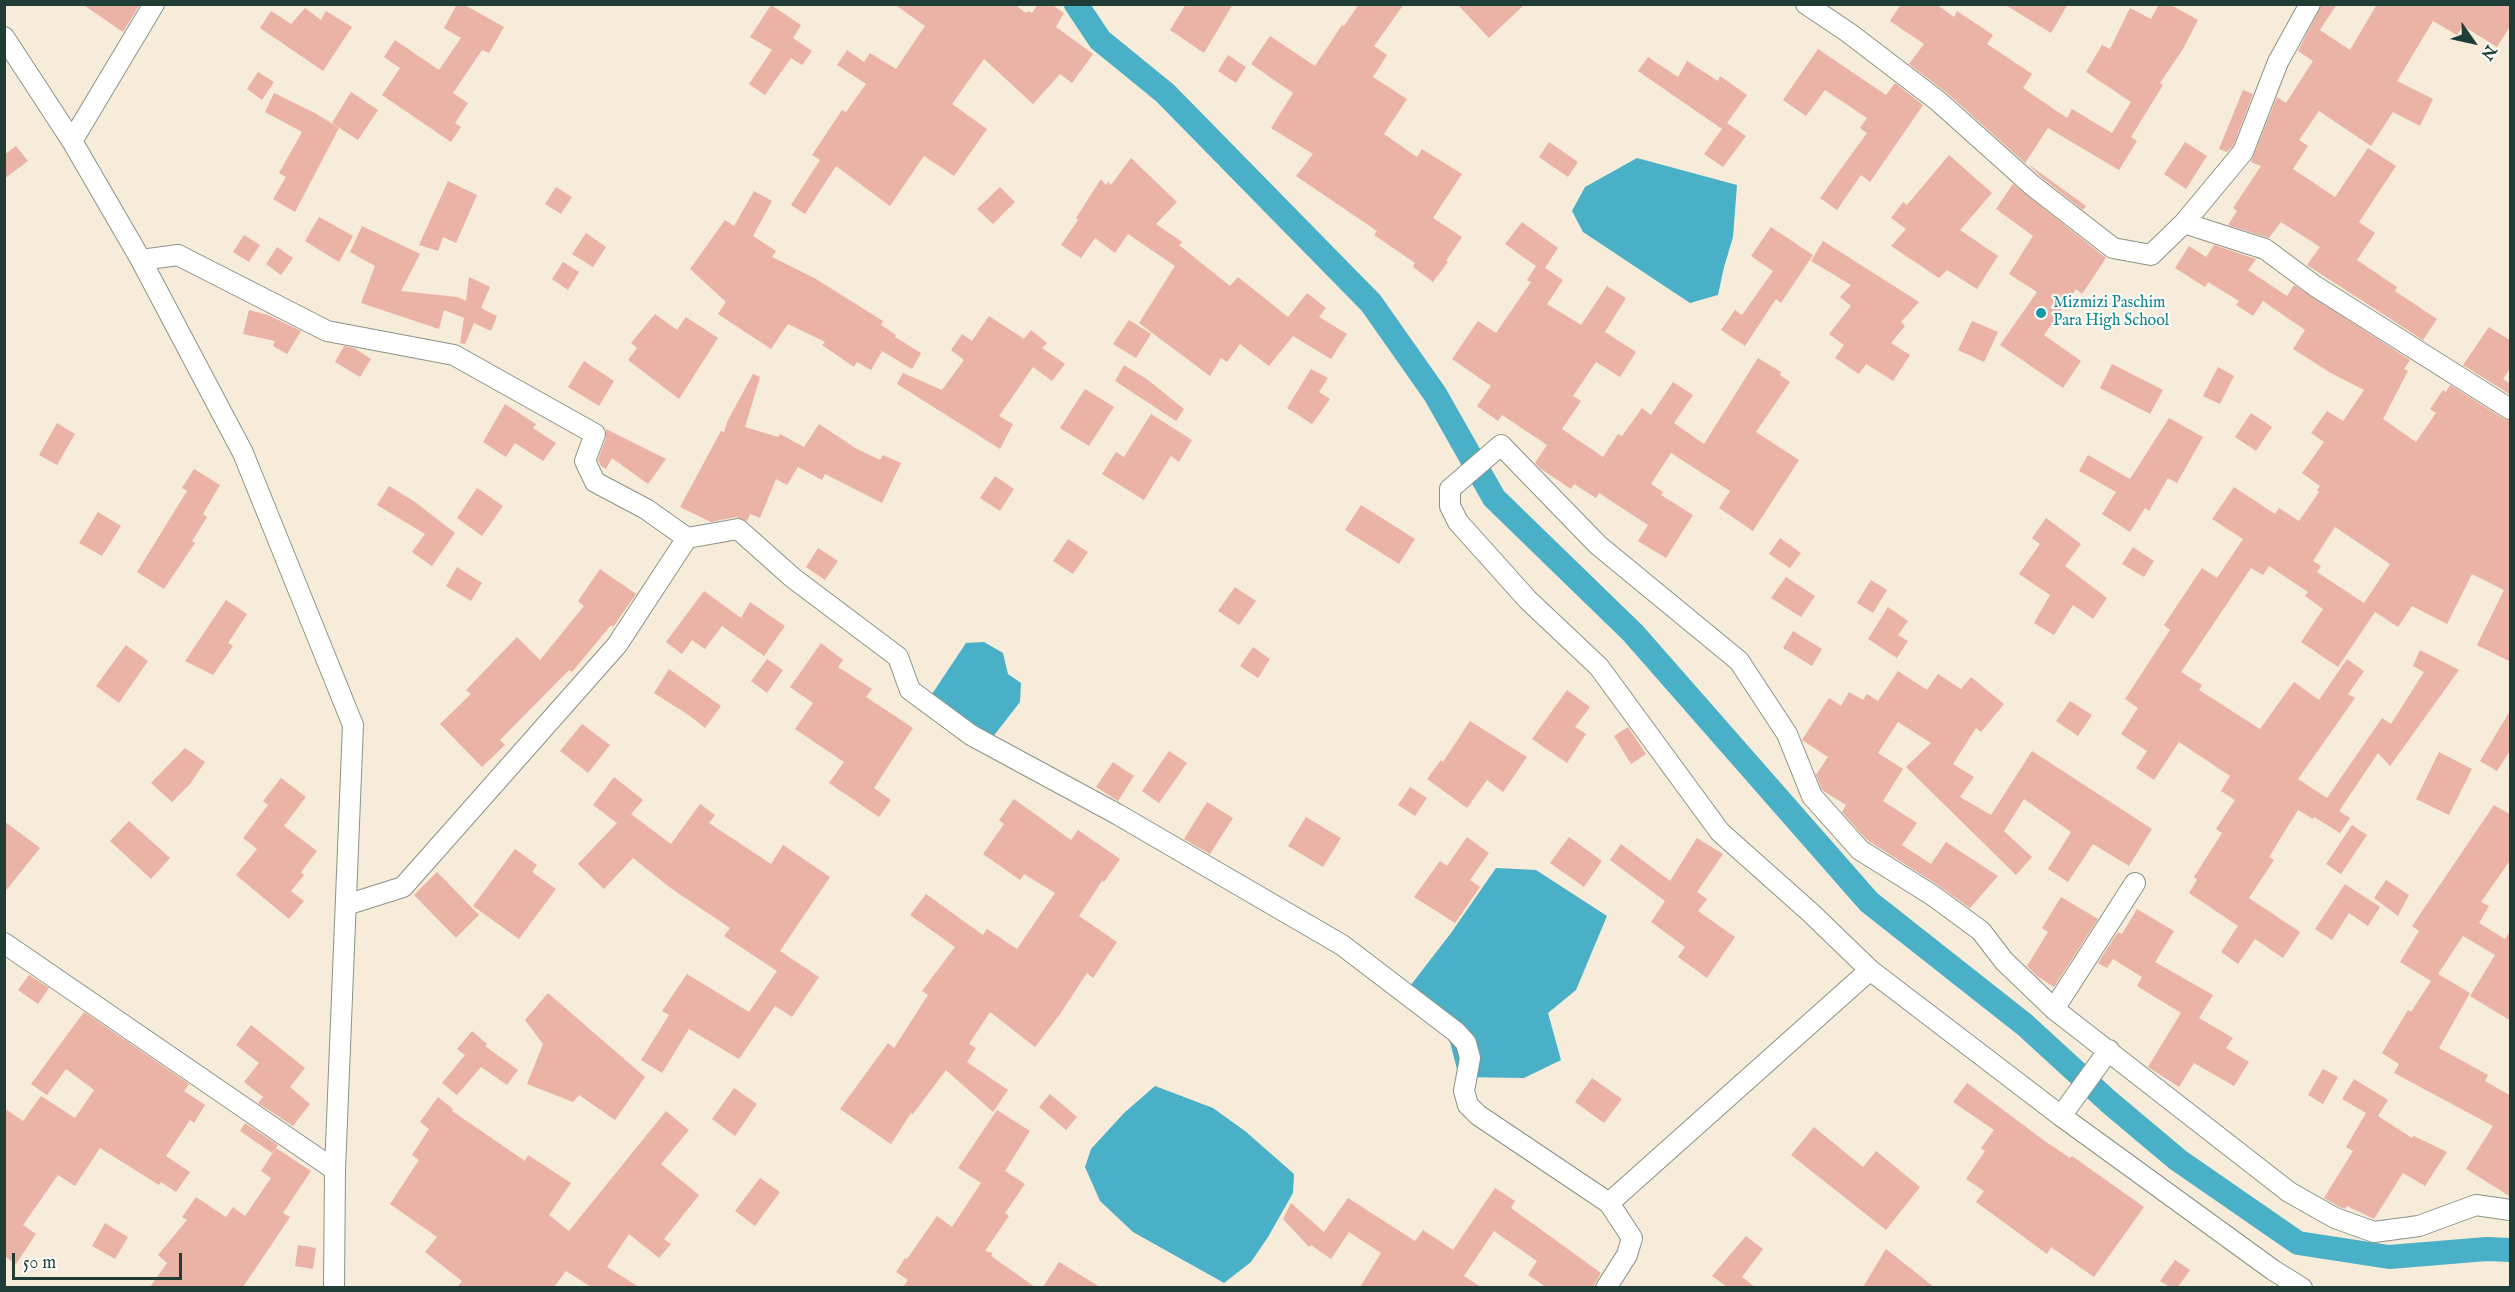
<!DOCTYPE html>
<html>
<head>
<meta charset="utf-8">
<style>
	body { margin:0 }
	#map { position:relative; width:2515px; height:1292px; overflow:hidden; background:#f6ecd9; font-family:"IM FELL English",serif }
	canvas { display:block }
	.frame { position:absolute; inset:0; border:6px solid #1f3d34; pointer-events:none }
	.north { position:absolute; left:2443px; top:12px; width:60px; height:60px; -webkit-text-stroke:4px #fdfcf7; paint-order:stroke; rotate:124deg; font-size:16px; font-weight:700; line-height:24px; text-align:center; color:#1f3d34 }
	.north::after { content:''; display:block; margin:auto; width:21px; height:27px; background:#1f3d34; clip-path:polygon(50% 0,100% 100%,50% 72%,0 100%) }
	.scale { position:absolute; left:12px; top:1253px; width:170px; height:27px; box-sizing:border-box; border:3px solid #1f3d34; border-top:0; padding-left:8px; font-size:18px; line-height:21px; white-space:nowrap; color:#1f3d34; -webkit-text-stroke:4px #fdfcf7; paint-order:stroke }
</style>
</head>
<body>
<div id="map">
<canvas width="2515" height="1292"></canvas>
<div class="frame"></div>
<div class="north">N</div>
<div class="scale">50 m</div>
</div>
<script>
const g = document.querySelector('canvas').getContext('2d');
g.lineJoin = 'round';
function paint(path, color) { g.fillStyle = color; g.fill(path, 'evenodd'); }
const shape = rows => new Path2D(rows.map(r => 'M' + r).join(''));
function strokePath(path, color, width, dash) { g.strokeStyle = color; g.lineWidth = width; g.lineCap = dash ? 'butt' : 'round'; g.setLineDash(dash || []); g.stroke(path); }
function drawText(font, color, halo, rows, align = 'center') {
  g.font = font + ' "IM FELL English",serif'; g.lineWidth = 4.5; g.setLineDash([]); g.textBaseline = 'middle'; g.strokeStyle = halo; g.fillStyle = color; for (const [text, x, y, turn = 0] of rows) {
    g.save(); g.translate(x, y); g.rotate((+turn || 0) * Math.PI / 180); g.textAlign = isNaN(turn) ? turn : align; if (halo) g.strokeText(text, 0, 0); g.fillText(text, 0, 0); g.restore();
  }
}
const water = shape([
	[1637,158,1737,185,1733,237,1724,267,1718,295,1690,303,1583,232,1572,211,1585,187],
	[984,642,1003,653,1008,674,1021,683,1020,702,992,738,930,697,966,643],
	[1496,868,1536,870,1607,916,1576,990,1548,1013,1561,1060,1524,1078,1459,1077,1450,1042,1438,1026,1400,999,1451,933],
	[1155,1086,1213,1108,1245,1131,1294,1174,1293,1193,1268,1237,1251,1262,1224,1283,1133,1232,1100,1201,1085,1167,1091,1149,1124,1113]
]);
const canal = shape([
	[1076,4,1100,40,1165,93,1371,303,1435,394,1494,498,1633,633,1869,902,2025,1025,2109,1102,2178,1160,2298,1243,2389,1257,2487,1249,2510,1250]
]);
const building = shape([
	[82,4,140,4,123,32],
	[457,4,463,4,504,27,489,53,482,50,453,93,468,103,455,123,461,127,451,142,382,95,400,68,384,57,395,40,439,70,461,38,444,28],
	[894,4,1014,4,1026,13,1028,11,1032,13,1038,4,1051,4,1064,13,1056,27,1093,54,1072,83,1060,74,1033,104,984,59,952,104,987,129,954,176,924,156,890,206,836,166,805,214,791,205,820,160,812,155,842,110,846,112,866,84,837,65,847,50,864,62,870,53,896,69,925,26],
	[1186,4,1233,4,1204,53,1170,30],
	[1359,4,1404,4,1374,46,1387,55,1373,77,1407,99,1384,134,1417,157,1422,149,1462,174,1433,218,1462,237,1446,261,1448,262,1433,282,1413,267,1415,263,1374,235,1377,231,1296,176,1313,154,1271,128,1293,93,1251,64,1270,36,1315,66,1342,25,1344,26],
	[1457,4,1525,4,1489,38],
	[1901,4,1936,4,1954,17,1957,11,1993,35,1987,44,2032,74,2023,88,2067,118,2072,109,2112,133,2131,102,2086,72,2102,45,2110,49,2130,8,2151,19,2159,4,2169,4,2198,20,2183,49,2160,83,2163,85,2131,137,2137,141,2119,170,2048,128,2025,163,1946,92,1909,64,1924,44,1890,21],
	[2004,4,2068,4,2051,33],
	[2322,4,2337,4,2320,30,2350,50,2377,4,2511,4,2511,25,2497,47,2463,26,2457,35,2433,21,2397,81,2433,99,2420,126,2393,112,2371,146,2319,111,2299,140,2308,146,2293,169,2335,197,2368,148,2396,166,2359,222,2375,233,2357,260,2397,287,2395,291,2437,319,2423,340,2307,265,2320,247,2281,222,2269,238,2228,225,2237,211,2233,208,2261,166,2251,162,2277,97,2286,103,2313,61,2298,51],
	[771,5,801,25,793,38,812,51,802,65,791,58,765,95,749,84,772,50,750,37],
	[305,8,321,20,326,11,352,27,323,71,260,28,271,11,291,24],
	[1818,49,1886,95,1895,83,1923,105,1870,182,1861,175,1837,210,1820,198,1867,133,1860,128,1867,118,1825,90,1806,116,1783,100],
	[1228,55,1246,67,1236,83,1218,71],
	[1648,57,1678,77,1687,61,1718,81,1720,76,1747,95,1727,123,1746,136,1723,167,1704,154,1722,129,1638,71],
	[258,72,274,82,262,100,247,89],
	[2243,90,2253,94,2233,146,2227,152,2219,149],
	[351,92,378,110,358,140,332,123],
	[274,93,315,113,339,128,295,212,273,199,286,177,279,173,302,132,265,112],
	[1549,142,1578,162,1568,177,1539,157],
	[2185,142,2207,156,2186,189,2164,174],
	[16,146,28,161,4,179,4,155],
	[1949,155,1992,193,1960,230,1998,256,1977,289,1947,270,1939,278,1891,246,1906,229,1891,218,1903,202,1907,205],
	[1131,158,1177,202,1156,224,1182,242,1179,245,1230,286,1238,277,1288,317,1307,293,1326,308,1319,317,1347,334,1331,359,1293,336,1269,366,1240,344,1227,362,1221,358,1210,376,1139,323,1175,266,1128,234,1115,253,1095,238,1081,258,1061,245,1078,220,1076,218,1101,179,1106,185,1108,182,1111,185],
	[2028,164,2086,206,2083,210,2041,177],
	[448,181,477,195,456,243,443,237,438,251,419,245],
	[2013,184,2106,258,2082,294,2076,289,2044,335,2081,361,2063,388,2000,345,2037,292,2009,274,2033,236,1996,209],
	[556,187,572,197,561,214,545,204],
	[1000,187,1015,202,993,224,977,209],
	[754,191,772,201,753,236,776,251,772,257,816,279,883,321,881,325,896,335,895,337,921,353,912,369,882,351,871,370,857,362,854,367,822,345,825,342,788,324,771,349,718,314,726,302,690,269,725,220,734,226],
	[319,217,353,236,339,262,305,241],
	[1522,222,1558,248,1545,268,1563,280,1547,304,1581,325,1607,286,1626,298,1605,332,1636,352,1620,377,1596,362,1573,396,1581,401,1562,429,1603,457,1618,434,1622,436,1642,408,1651,415,1673,382,1693,395,1674,423,1704,444,1758,358,1781,372,1780,375,1790,382,1756,432,1799,460,1753,531,1719,508,1730,491,1671,453,1651,484,1663,492,1661,495,1693,515,1666,558,1638,541,1648,525,1599,493,1596,498,1574,484,1571,489,1541,469,1535,463,1547,445,1502,415,1498,421,1477,406,1491,386,1452,359,1478,321,1496,333,1531,282,1527,280,1536,266,1505,244],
	[362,226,420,254,401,291,457,297,466,301,469,277,490,287,481,308,497,316,491,331,474,323,465,344,460,343,464,318,444,310,439,329,361,303,375,266,350,252],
	[1771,227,1813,255,1781,303,1776,299,1745,346,1721,330,1735,310,1742,315,1773,271,1751,256],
	[586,233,606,247,593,267,572,254],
	[244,235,260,245,249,262,233,252],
	[1823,241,1919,302,1901,322,1905,326,1891,343,1910,355,1893,381,1866,364,1859,374,1835,358,1844,345,1829,334,1851,306,1840,297,1851,285,1811,261],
	[2214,245,2256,259,2248,270,2287,296,2294,285,2410,360,2404,369,2408,371,2383,419,2416,442,2436,413,2430,409,2443,390,2446,392,2450,385,2504,419,2511,421,2511,662,2477,645,2504,590,2472,574,2447,624,2412,606,2398,627,2375,612,2338,667,2301,642,2323,609,2305,596,2308,592,2269,566,2263,575,2251,568,2181,672,2202,685,2199,690,2260,729,2294,682,2319,700,2347,659,2364,671,2348,694,2355,698,2298,779,2327,798,2382,718,2391,724,2424,672,2413,666,2420,650,2459,670,2390,766,2378,753,2339,811,2350,818,2340,833,2314,817,2313,819,2298,810,2269,857,2274,860,2249,898,2300,932,2283,958,2255,939,2238,964,2221,952,2238,926,2189,893,2197,880,2194,877,2222,833,2216,829,2235,800,2221,791,2230,776,2179,742,2154,780,2136,768,2147,751,2121,734,2138,708,2125,699,2170,630,2164,625,2202,568,2217,578,2243,539,2212,519,2234,487,2275,514,2279,508,2299,521,2319,492,2317,490,2320,486,2302,473,2324,442,2311,433,2327,411,2343,421,2364,390,2331,373,2293,349,2305,330,2263,301,2253,316,2236,305,2239,301,2208,282,2205,287,2175,268,2189,246,2206,257],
	[2335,527,2390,564,2364,603,2317,572,2321,566,2313,561],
	[277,247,293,258,281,275,266,264],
	[563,262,579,272,568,290,552,279],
	[249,310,268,315,301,331,287,354,273,346,275,341,243,334],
	[655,314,677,330,686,317,718,338,679,399,628,360,637,348,631,343],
	[989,316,1024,339,1031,330,1047,343,1042,348,1065,364,1052,381,1033,367,999,416,1013,424,1000,449,897,384,903,373,942,390,964,360,951,350,962,334,972,341],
	[1129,320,1151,334,1136,358,1113,344],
	[1972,321,1998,332,1984,362,1958,350],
	[2489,327,2511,341,2511,367,2503,379,2511,384,2511,395,2463,365],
	[344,346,354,348,371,359,360,377,335,362],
	[584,361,614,381,599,406,568,387],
	[2112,364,2163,390,2150,414,2100,388],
	[1124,365,1148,380,1184,409,1176,421,1115,381],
	[2218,367,2234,376,2220,404,2203,396],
	[1311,369,1328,378,1319,392,1330,399,1312,424,1287,408],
	[753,374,760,377,745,427,778,437,780,434,804,447,819,424,857,449,880,460,883,455,901,463,882,503,825,474,822,480,798,467,787,485,776,479,760,518,750,514,747,521,736,517,711,522,680,507,721,431,724,432,728,420],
	[1085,389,1114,407,1089,446,1060,428],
	[505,404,536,424,533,428,556,443,543,461,515,443,506,457,483,442],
	[2251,413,2272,427,2256,451,2235,437],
	[1151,414,1192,440,1179,462,1171,456,1144,500,1102,474,1116,452,1124,457],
	[2169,418,2203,437,2177,483,2168,478,2149,511,2145,508,2130,532,2102,514,2116,492,2079,471,2088,455,2130,479],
	[57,423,75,434,57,465,39,455],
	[606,429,666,459,648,484,612,458,606,469,601,466,598,460,606,438],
	[194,469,220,485,203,514,207,517,192,541,195,543,164,589,137,572,187,491,182,488],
	[995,476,1014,489,1000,511,980,498],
	[389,486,415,502,455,533,432,566,412,552,425,534,377,505],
	[477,488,503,506,482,536,457,518],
	[1361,505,1415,539,1399,564,1345,530],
	[98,512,121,526,102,556,79,543],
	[2046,518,2081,544,2065,566,2107,598,2093,619,2073,605,2054,635,2034,623,2050,595,2019,574,2040,544,2032,538],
	[1780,538,1801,553,1790,568,1769,554],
	[1068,539,1088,552,1073,574,1053,561],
	[2133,547,2154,561,2144,577,2122,564],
	[818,548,838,561,825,580,806,567],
	[457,567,482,583,471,601,446,586],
	[600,569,636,594,613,627,611,625,572,672,569,670,500,740,505,745,482,767,440,724,471,694,466,690,517,637,540,660,584,606,578,601],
	[1786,577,1815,596,1801,617,1771,598],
	[1871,580,1887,590,1873,613,1857,603],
	[1235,587,1256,601,1239,625,1218,611],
	[704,591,741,618,750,602,785,626,764,656,722,626,705,649,692,640,682,654,666,642],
	[226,600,247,614,228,643,233,646,213,675,185,661],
	[1888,607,1908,621,1898,635,1908,641,1897,658,1868,639],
	[1793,631,1822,649,1812,666,1783,648],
	[821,643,843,660,838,667,872,689,866,697,913,728,874,788,891,800,879,817,829,783,844,762,795,729,813,703,790,687],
	[126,645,148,661,119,703,96,686],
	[1253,647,1270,659,1258,678,1240,666],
	[767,659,783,670,767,693,751,681],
	[669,669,721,706,705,728,690,716,654,693],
	[1898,671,1927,690,1938,674,1961,689,1971,677,2004,704,1981,732,1976,728,1953,764,1974,777,1960,797,1991,815,2032,751,2152,829,2129,866,2093,844,2068,882,2048,869,2071,832,2024,799,2004,831,2032,857,2016,875,1906,767,1931,743,1898,722,1878,753,1903,769,1883,801,1917,823,1902,845,1931,864,1946,842,1998,876,1970,908,1938,885,1867,840,1842,812,1846,805,1822,790,1816,775,1828,757,1802,740,1829,698,1841,706,1849,692,1863,700,1867,694,1878,701],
	[1567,690,1590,707,1575,727,1586,734,1567,763,1532,739],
	[2070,701,2092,715,2078,736,2056,721],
	[2511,709,2511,749,2497,771,2480,761],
	[1470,721,1527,757,1503,792,1487,780,1467,808,1427,779,1441,760,1443,762],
	[582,724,610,745,588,773,560,751],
	[1628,727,1646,754,1631,764,1614,736],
	[185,748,205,762,190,784,172,802,151,783],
	[1169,751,1187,763,1159,803,1142,791],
	[2439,752,2472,769,2449,815,2416,799],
	[1113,762,1134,776,1118,801,1096,787],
	[614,777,643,800,631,814,671,844,700,804,715,815,709,823,771,864,783,845,830,877,780,951,819,977,792,1017,775,1006,739,1059,689,1029,662,1073,641,1060,669,1015,662,1011,687,974,749,1012,777,971,724,936,730,928,672,889,633,858,604,889,578,864,617,823,593,805],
	[281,778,306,797,284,826,317,851,301,872,304,875,291,891,304,901,289,919,236,875,257,849,243,838,268,805,263,801],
	[1410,787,1427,798,1415,816,1398,805],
	[1014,799,1071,840,1078,830,1120,859,1104,882,1102,881,1079,916,1117,942,1093,978,1087,973,1060,1014,1035,1047,990,1012,969,1044,976,1048,967,1062,1008,1090,993,1112,946,1070,913,1114,911,1113,891,1144,840,1109,888,1043,894,1048,928,995,922,991,955,947,910,915,926,894,983,935,987,929,1017,949,1055,893,1024,874,1020,880,983,854,1004,824,999,820],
	[1207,802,1233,818,1210,854,1184,839],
	[2494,805,2511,815,2511,859,2481,902,2489,906,2479,923,2505,939,2511,930,2511,1021,2470,996,2495,955,2463,936,2438,974,2470,993,2439,1048,2488,1075,2485,1081,2511,1096,2511,1197,2466,1169,2493,1126,2394,1073,2399,1064,2382,1053,2408,1010,2411,1012,2431,981,2400,962,2419,931,2412,926],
	[1306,817,1341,838,1323,867,1288,846],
	[4,821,40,848,4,893],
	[129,821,170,858,151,879,110,841],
	[2352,825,2367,835,2341,874,2326,864],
	[1467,837,1489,853,1470,880,1480,887,1455,923,1414,897,1440,861,1447,866],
	[1569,837,1602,861,1584,887,1550,863],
	[1697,838,1723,854,1697,892,1707,899,1698,911,1735,937,1707,978,1678,957,1685,947,1651,922,1665,901,1610,860,1621,844,1670,881],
	[515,849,537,865,532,872,556,889,519,939,473,906],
	[437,872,479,915,456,938,414,895],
	[2386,880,2409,895,2398,916,2374,898],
	[2345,884,2380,907,2368,926,2349,913,2332,940,2315,929],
	[2061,897,2098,919,2054,987,2037,976,2027,966,2048,932,2042,928],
	[2137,909,2174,931,2155,962,2213,995,2199,1018,2233,1038,2226,1048,2249,1062,2234,1086,2194,1063,2179,1087,2148,1067,2181,1013,2137,986,2142,977,2113,959,2107,968,2098,963,2118,932,2122,934],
	[29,975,49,988,38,1004,18,990],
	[548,993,645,1077,615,1120,579,1095,573,1102,527,1084,543,1044,525,1020],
	[84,1012,189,1084,184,1091,205,1105,194,1123,190,1120,166,1156,190,1172,176,1192,161,1182,159,1185,100,1148,75,1186,58,1175,23,1225,36,1234,16,1264,4,1256,4,1108,23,1121,41,1096,75,1118,94,1090,66,1069,47,1095,31,1084],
	[251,1025,305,1068,290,1087,310,1104,293,1126,258,1103,263,1097,244,1082,259,1063,236,1045],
	[472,1031,487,1044,485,1046,518,1070,507,1085,481,1067,457,1095,442,1083,465,1055,457,1049],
	[2323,1069,2338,1077,2323,1104,2308,1095],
	[1592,1078,1622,1099,1604,1123,1575,1102],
	[2354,1079,2388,1100,2378,1116,2412,1138,2414,1136,2447,1152,2425,1186,2403,1173,2374,1219,2347,1206,2345,1209,2340,1207,2324,1198,2353,1151,2346,1147,2366,1113,2342,1099],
	[1967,1083,2046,1142,2070,1158,2072,1156,2144,1207,2094,1277,2051,1247,2047,1254,1976,1202,1984,1191,1966,1179,1985,1151,1981,1148,1994,1130,1953,1102],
	[734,1088,757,1104,735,1136,712,1119],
	[1050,1094,1077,1117,1066,1130,1039,1107],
	[438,1097,453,1109,452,1111,525,1161,528,1155,571,1183,549,1215,569,1231,666,1111,689,1130,661,1164,699,1195,664,1239,671,1244,659,1258,629,1234,607,1267,639,1287,591,1287,566,1271,554,1287,457,1287,462,1281,425,1252,437,1237,390,1204,419,1160,412,1155,429,1129,420,1122],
	[997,1110,1030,1131,1005,1171,1025,1184,1005,1213,1009,1216,985,1251,993,1253,991,1256,1035,1287,903,1287,908,1280,896,1272,905,1258,907,1259,937,1216,952,1227,981,1183,958,1168],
	[245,1123,278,1145,272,1153,240,1131],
	[1814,1127,1863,1167,1876,1151,1920,1187,1886,1230,1791,1155],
	[276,1148,311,1171,283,1213,290,1217,243,1287,150,1287,167,1263,158,1255,187,1220,182,1217,196,1197,226,1217,233,1207,245,1216,271,1178,261,1171],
	[760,1178,780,1192,755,1226,735,1211],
	[1495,1188,1515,1201,1511,1208,1601,1273,1593,1287,1546,1287,1528,1275,1537,1261,1494,1231,1464,1276,1481,1287,1360,1287,1381,1253,1349,1232,1331,1259,1311,1245,1309,1247,1283,1219,1291,1203,1324,1232,1348,1198,1415,1241,1423,1230,1453,1250],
	[105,1223,128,1237,115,1259,92,1246],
	[1746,1236,1763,1249,1742,1277,1755,1287,1727,1287,1712,1276],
	[298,1245,316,1248,313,1269,295,1266],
	[1886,1249,1934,1287,1863,1287],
	[2175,1260,2190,1270,2178,1287,2170,1287,2160,1281],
	[1059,1262,1100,1287,1043,1287]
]);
const minor = shape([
	[1806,4,1849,33,1938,101,2033,186,2113,248,2151,255,2184,223,2265,249,2315,286,2510,409],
	[4,37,72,141,141,260,243,453,353,725,335,1170,334,1288],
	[72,141,154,4],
	[2184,223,2243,152,2278,62,2310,4],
	[141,260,178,255,327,331,454,355,595,434,585,461,595,482,646,509,687,538,617,645,403,887,346,905],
	[687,538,738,529,793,578,898,657,910,690,971,735,1117,814,1342,945,1456,1032,1466,1043,1470,1058,1464,1091,1468,1105,1478,1115,1609,1203,1632,1238,1627,1255,1606,1288],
	[4,943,335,1170],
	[2054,1009,2135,883],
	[2061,1116,2109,1050],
	[1609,1203,1870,970],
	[2302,1288,2273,1270,2061,1116,1870,970,1811,913,1720,832,1599,667,1528,600,1458,522,1450,506,1450,489,1501,445,1598,545,1739,661,1787,734,1812,796,1860,850,1932,895,1981,931,2004,961,2054,1009,2289,1192,2335,1218,2374,1232,2419,1226,2476,1205,2510,1210]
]);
const markers = [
	[2041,313,6,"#0f9aa8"]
];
const cultureNames = [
	["Mizmizi Paschim",2053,304],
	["Para High School",2053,322]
];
paint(water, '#49b0c8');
strokePath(canal, '#49b0c8', 24);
paint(building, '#ebb2a6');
strokePath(minor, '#8a9486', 22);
strokePath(minor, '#fff', 20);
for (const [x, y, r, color] of markers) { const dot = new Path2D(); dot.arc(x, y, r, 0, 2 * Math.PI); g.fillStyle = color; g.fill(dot); strokePath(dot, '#fdfcf7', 2); }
drawText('16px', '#0d838f', '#fdfcf7', cultureNames, 'left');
</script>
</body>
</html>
